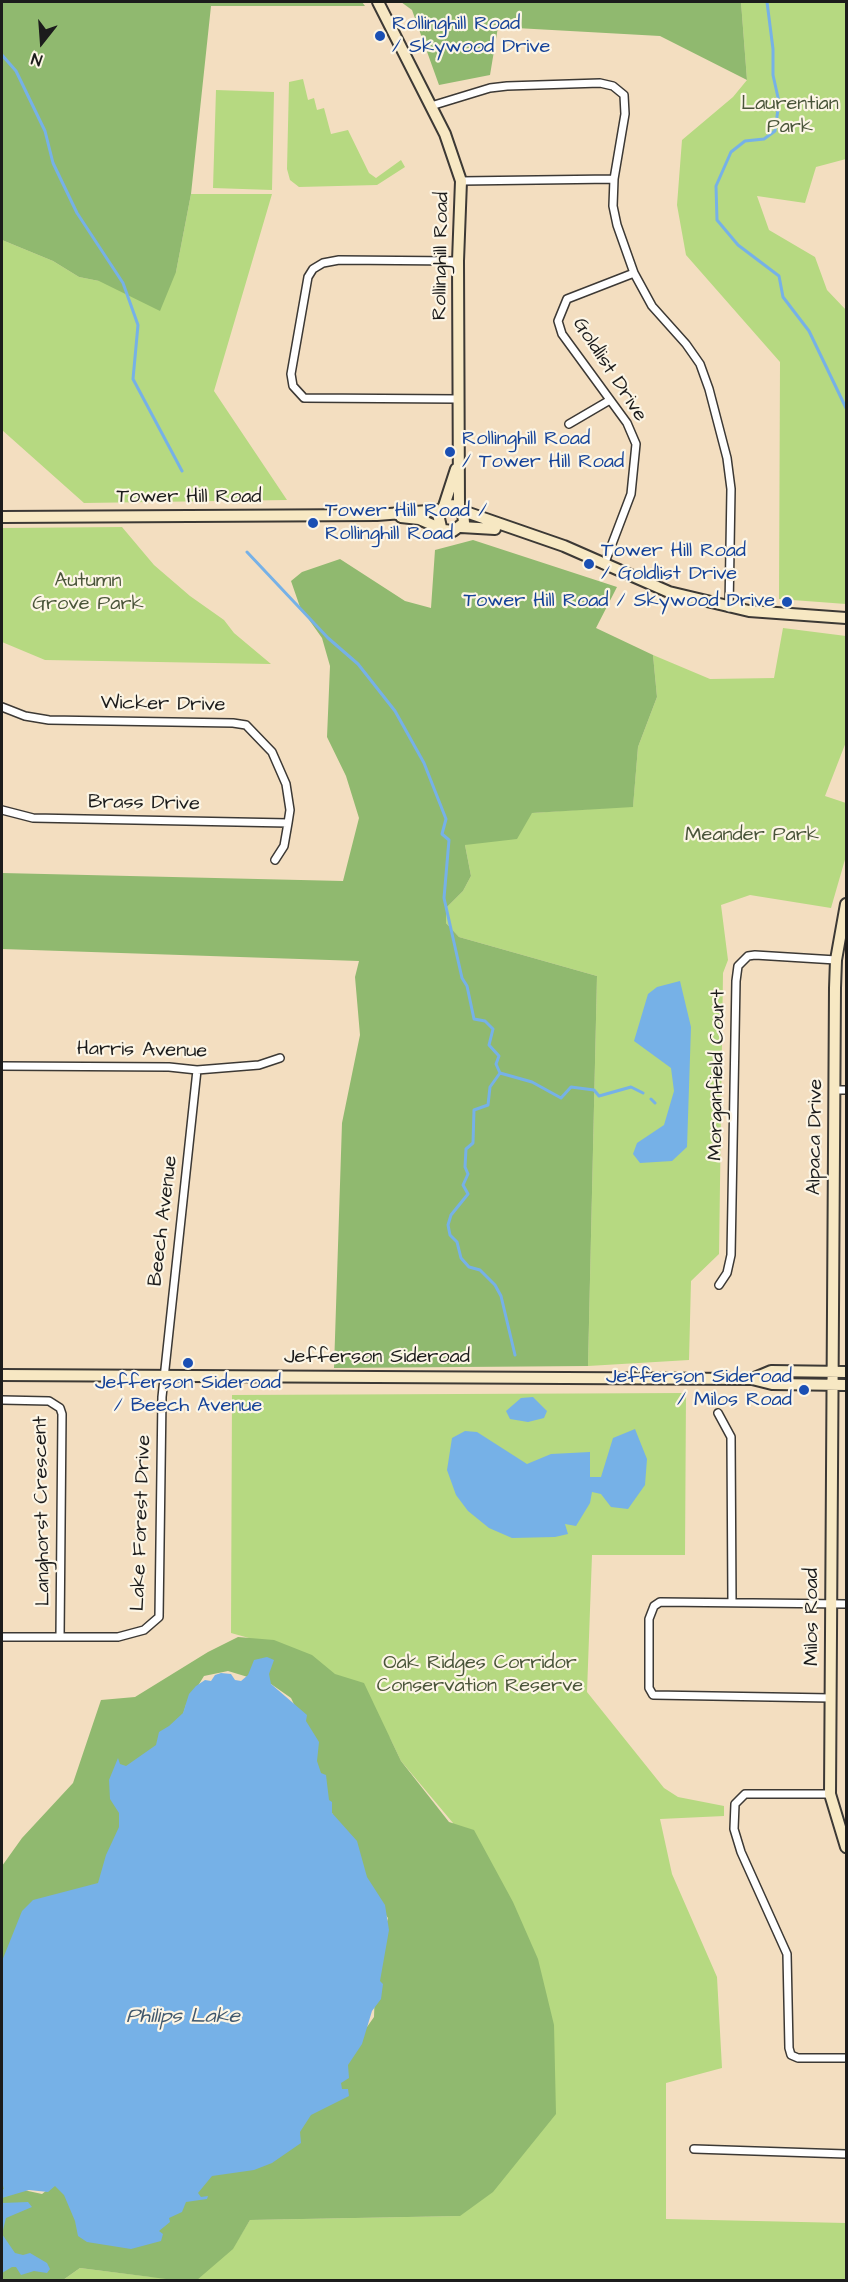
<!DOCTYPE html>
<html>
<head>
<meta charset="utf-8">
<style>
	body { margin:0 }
	#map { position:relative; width:848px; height:2282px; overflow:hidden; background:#f3dec0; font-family:"Architects Daughter",sans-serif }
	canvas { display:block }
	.frame { position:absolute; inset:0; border:3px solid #1c1c1c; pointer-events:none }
	.north { position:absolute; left:12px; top:12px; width:60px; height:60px; -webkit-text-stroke:4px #fcf5e5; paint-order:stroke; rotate:197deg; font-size:16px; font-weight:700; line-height:24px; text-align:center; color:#1c1c1c }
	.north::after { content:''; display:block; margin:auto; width:21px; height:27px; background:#1c1c1c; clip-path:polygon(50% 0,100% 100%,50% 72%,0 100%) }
</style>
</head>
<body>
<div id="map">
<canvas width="848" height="2282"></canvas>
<div class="frame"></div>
<div class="north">N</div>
</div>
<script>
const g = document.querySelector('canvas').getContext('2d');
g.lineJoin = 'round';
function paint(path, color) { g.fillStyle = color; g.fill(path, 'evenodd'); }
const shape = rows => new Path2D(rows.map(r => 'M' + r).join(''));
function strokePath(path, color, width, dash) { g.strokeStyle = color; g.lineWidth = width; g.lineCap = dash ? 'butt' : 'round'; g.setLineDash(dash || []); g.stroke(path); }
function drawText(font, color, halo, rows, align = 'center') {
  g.font = font + ' "Architects Daughter",sans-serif'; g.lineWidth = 4.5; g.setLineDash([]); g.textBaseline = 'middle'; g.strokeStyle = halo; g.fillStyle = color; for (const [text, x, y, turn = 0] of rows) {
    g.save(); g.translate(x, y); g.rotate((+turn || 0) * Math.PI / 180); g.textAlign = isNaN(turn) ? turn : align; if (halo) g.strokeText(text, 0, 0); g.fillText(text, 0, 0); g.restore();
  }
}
const green = shape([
	[741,2,846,2,846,159,816,167,805,203,757,196,769,230,815,257,827,290,846,310,846,604,779,599,780,362,686,255,677,205,682,140,733,97,747,80],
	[303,79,308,100,314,98,317,110,324,108,331,134,348,130,369,173,376,178,401,160,405,167,377,185,299,187,290,180,287,169,289,82],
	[216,90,274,92,272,190,213,188],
	[191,194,272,194,214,391,287,500,84,503,2,430,2,240,53,261,79,277,99,281,176,272],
	[122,527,154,565,190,596,224,620,234,633,271,664,45,660,2,642,2,528],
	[783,628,846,636,846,742,825,796,846,803,846,856,831,908,750,895,721,905,728,960,723,973,719,1254,691,1281,689,1360,588,1366,597,976,459,937,446,923,446,908,463,891,471,876,465,845,532,813,633,806,638,747,657,697,653,655,710,679,774,678],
	[686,1393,685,1555,592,1555,587,1692,664,1788,678,1797,724,1806,724,1816,660,1819,672,1874,717,1977,722,2068,666,2083,666,2219,846,2223,846,2280,63,2280,80,2268,152,2277,237,2241,250,2220,460,2216,453,1823,401,1761,390,1738,303,1653,231,1633,232,1395]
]);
const forest = shape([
	[2,2,362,2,365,6,211,6,191,194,176,272,160,311,99,281,79,277,53,261,2,240],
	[401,2,741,2,747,80,660,36,498,27,490,75,439,85,412,10],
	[473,540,617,587,596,628,653,655,657,697,638,747,633,807,532,813,517,839,465,845,471,876,463,891,446,908,446,923,459,937,597,976,588,1366,334,1368,342,1123,360,1035,355,977,359,961,2,949,2,873,343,881,359,818,346,776,327,737,330,666,322,638,300,607,291,581,302,572,340,559,405,601,431,608,435,550],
	[238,1637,274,1640,312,1655,335,1674,364,1683,401,1761,449,1822,474,1830,513,1902,538,1959,554,2025,556,2114,493,2192,460,2216,250,2220,233,2249,197,2280,174,2280,80,2268,63,2280,2,2280,2,2182,19,2189,42,2194,56,2183,196,2184,334,2074,374,2017,376,1960,388,1918,371,1896,324,1796,312,1742,291,1698,271,1684,228,1671,204,1676,186,1705,177,1733,106,1879,2,1967,2,1866,22,1838,73,1783,101,1700,135,1697,208,1652]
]);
const water = shape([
	[680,981,691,1027,687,1147,672,1161,640,1163,633,1154,637,1143,664,1125,674,1091,671,1068,634,1041,648,994,657,987],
	[533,1397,547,1411,544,1418,528,1422,510,1419,506,1411,521,1398],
	[635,1429,647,1459,645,1485,628,1509,611,1507,601,1494,592,1492,590,1503,576,1526,565,1524,568,1534,555,1537,512,1538,489,1528,468,1511,456,1495,447,1470,452,1438,465,1431,477,1432,527,1464,551,1454,590,1452,590,1477,601,1477,613,1438],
	[267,1657,274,1660,269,1674,271,1684,307,1715,306,1721,319,1742,317,1761,321,1773,326,1775,329,1800,332,1802,332,1813,357,1841,367,1877,385,1905,389,1930,380,1981,383,1984,381,1999,372,2011,362,2044,348,2065,349,2078,341,2083,342,2089,348,2089,349,2096,311,2115,300,2132,301,2143,272,2163,254,2170,212,2176,198,2193,201,2197,208,2196,207,2199,186,2202,182,2212,169,2218,170,2222,159,2231,163,2234,161,2241,131,2249,87,2242,78,2236,75,2221,64,2195,55,2186,48,2192,29,2190,2,2198,2,2190,4,2189,2,2182,2,1961,22,1911,33,1900,98,1883,106,1855,119,1827,119,1813,110,1799,109,1780,118,1758,120,1764,126,1766,156,1745,159,1732,169,1726,183,1713,189,1694,196,1686,205,1680,211,1681,215,1675,221,1673,231,1674,235,1680,241,1681,248,1675,254,1660],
	[28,2202,32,2207,6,2218,2,2234,15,2253,23,2255,30,2253,47,2263,50,2269,47,2273,34,2271,21,2275,16,2267,12,2267,2,2273,2,2203]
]);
const stream = shape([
	[767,2,773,49,773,75,779,102,775,131,764,139,745,141,731,152,716,186,717,220,738,245,779,276,783,297,809,331,846,408],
	[2,55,16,71,45,131,53,163,77,213,123,283,138,325,133,379,182,471],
	[247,552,328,638,358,664,395,711,424,763,446,819,442,834,449,840,444,898,462,978,467,986,474,1019,485,1021,493,1029,489,1045,499,1056,496,1064,500,1073],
	[500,1073,490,1087,488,1105,474,1110,473,1143,466,1149,465,1167,468,1174,463,1185,468,1194,451,1215,448,1225,450,1235,457,1242,461,1258,469,1267,480,1270,495,1285,501,1296,515,1355],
	[500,1073,532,1082,561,1098,571,1087,594,1090,599,1096,631,1087,643,1093],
	[651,1099,655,1103]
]);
const street = shape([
	[431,106,490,88,507,86,600,83,613,86,624,95,625,114,614,179,613,206,617,225,634,273,652,306,686,344,700,364,709,389,727,458,731,489,729,608],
	[461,181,614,179],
	[458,261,339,260,323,263,313,269,308,277,291,374,293,386,304,398,458,399],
	[569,424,610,400],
	[604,565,631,494,636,444,627,423,562,334,558,321,567,299,634,273],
	[2,707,25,716,49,720,233,723,246,725,272,752,286,784,290,810,288,823,284,846,275,860],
	[2,810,33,818,288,823],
	[2,1066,169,1067,197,1070,259,1065,280,1058],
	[835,1090,846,1090],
	[719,1285,727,1273,731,1255,736,981,738,966,748,956,755,955,836,960],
	[2,1400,49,1401,60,1408,62,1414,60,1637],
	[718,1413,731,1437,732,1603],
	[2,1637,118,1637,144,1630,159,1617,162,1397,197,1070],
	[831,1698,653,1695,649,1688,649,1619,654,1606,660,1602,846,1604],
	[830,1794,745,1794,735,1804,734,1829,741,1852,787,1954,789,2048,791,2055,798,2058,846,2058],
	[694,2149,846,2154]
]);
const secondary = shape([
	[378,2,445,134,461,181,458,261,459,507],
	[444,506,456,469],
	[463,511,564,546,669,592,749,611,846,618],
	[2,517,377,515,440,510],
	[401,517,419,519,444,530,453,531,464,523,463,511,455,505,444,506,438,514,441,527],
	[461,527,495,529],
	[846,904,836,960,835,988,830,1794,846,1847],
	[2,1375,752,1379,772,1384,846,1385],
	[752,1379,771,1371,846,1372]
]);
const markers = [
	[380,36,6,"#1a4fb4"],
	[450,452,6,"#1a4fb4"],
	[313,523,6,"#1a4fb4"],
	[589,564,6,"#1a4fb4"],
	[787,602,6,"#1a4fb4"],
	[188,1363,6,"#1a4fb4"],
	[804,1390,6,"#1a4fb4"]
];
const transitNames = [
	["Rollinghill Road",392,25],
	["/ Skywood Drive",392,48],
	["Rollinghill Road",462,440],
	["/ Tower Hill Road",462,463],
	["Tower Hill Road /",325,512],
	["Rollinghill Road",325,535],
	["Tower Hill Road",601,552],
	["/ Goldlist Drive",601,575],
	["Tower Hill Road / Skywood Drive",775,602,"right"],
	["Jefferson Sideroad",792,1378,"right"],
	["/ Milos Road",792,1401,"right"],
	["Jefferson Sideroad",188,1384,"center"],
	["/ Beech Avenue",188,1407,"center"]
];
const parkNames = [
	["Laurentian",790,105],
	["Park",790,128],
	["Autumn",88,582],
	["Grove Park",88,605],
	["Meander Park",752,836],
	["Oak Ridges Corridor",480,1664],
	["Conservation Reserve",480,1687]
];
const streetNames = [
	["Rollinghill Road",442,256,-89],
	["Goldlist Drive",609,370,57],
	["Tower Hill Road",189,498],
	["Wicker Drive",163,705,1],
	["Brass Drive",144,804,1],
	["Harris Avenue",142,1051,1],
	["Morganfield Court",718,1075,-89],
	["Alpaca Drive",816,1137,-89],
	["Beech Avenue",164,1221,-83],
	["Jefferson Sideroad",377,1358],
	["Langhorst Crescent",43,1511,-91],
	["Lake Forest Drive",142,1523,-88],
	["Milos Road",813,1617,-90]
];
const waterNames = [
	["Philips Lake",183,2018]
];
paint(green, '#b6d981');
paint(forest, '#90b96f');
paint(water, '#76b1e7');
strokePath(stream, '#76b1e7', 3);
strokePath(street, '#3c3935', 10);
strokePath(secondary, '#3c3935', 14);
strokePath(street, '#fff', 7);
strokePath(secondary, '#f7e8c3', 10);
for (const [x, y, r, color] of markers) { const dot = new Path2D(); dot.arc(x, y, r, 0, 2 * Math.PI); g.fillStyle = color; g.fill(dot); strokePath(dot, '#fcf5e5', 2); }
drawText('20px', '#164399', '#fcf5e5', transitNames, 'left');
drawText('20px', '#4a553a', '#fcf5e5', parkNames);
drawText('20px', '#1c1c1c', '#fcf5e5', streetNames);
drawText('italic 21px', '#40586d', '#fcf5e5', waterNames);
</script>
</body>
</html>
